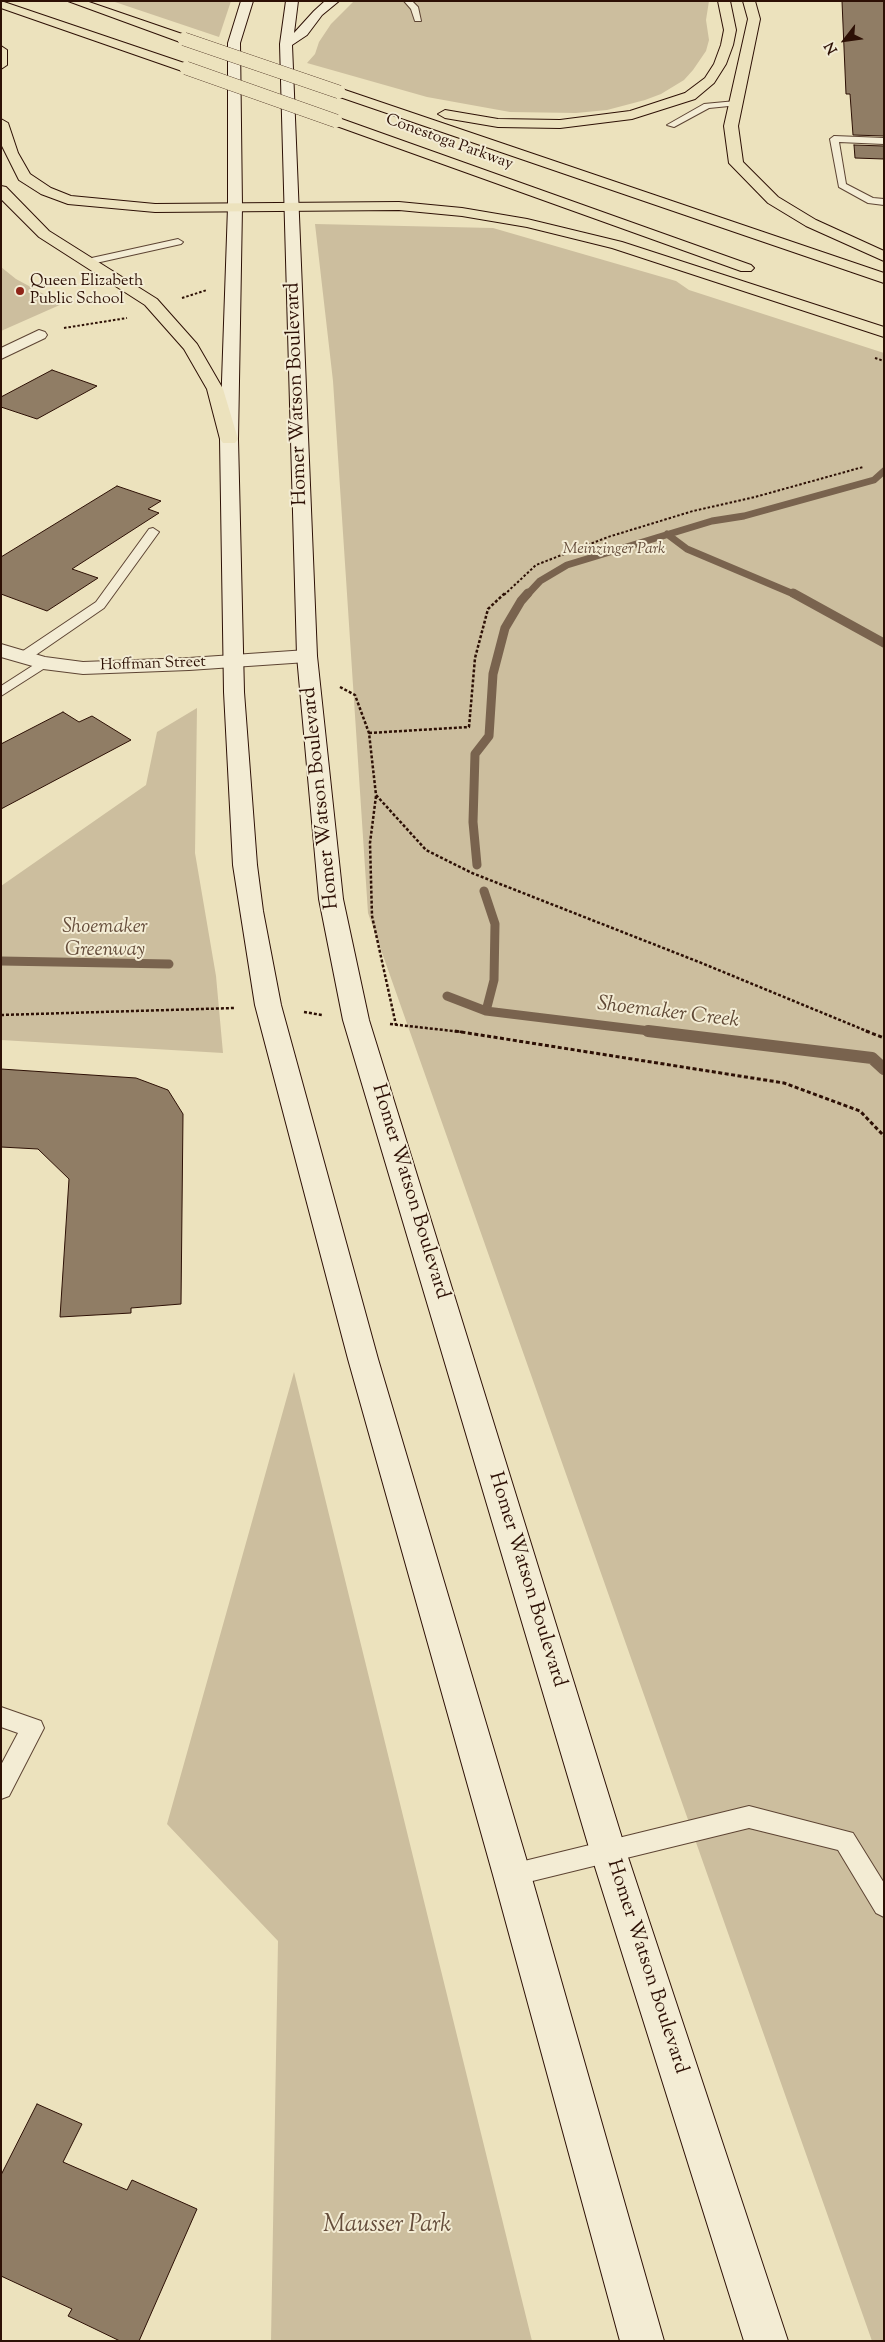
<!DOCTYPE html>
<html>
<head>
<meta charset="utf-8">
<style>
	body { margin:0 }
	#map { position:relative; width:885px; height:2342px; overflow:hidden; background:#ece2bd; font-family:"Sorts Mill Goudy",serif }
	canvas { display:block }
	.frame { position:absolute; inset:0; border:2px solid #2d1005; pointer-events:none }
	.north { position:absolute; left:820px; top:15px; width:50px; height:50px; -webkit-text-stroke:4px #f3ecd4; paint-order:stroke; rotate:240deg; font-size:14px; font-weight:700; line-height:20px; text-align:center; color:#2d1005 }
	.north::after { content:''; display:block; margin:auto; width:18px; height:22px; background:#2d1005; clip-path:polygon(50% 0,100% 100%,50% 72%,0 100%) }
</style>
</head>
<body>
<div id="map">
<canvas width="885" height="2342"></canvas>
<div class="frame"></div>
<div class="north">N</div>
</div>
<script>
const g = document.querySelector('canvas').getContext('2d');
g.lineJoin = 'round';
function paint(path, color) { g.fillStyle = color; g.fill(path, 'evenodd'); }
const shape = rows => new Path2D(rows.map(r => 'M' + r).join(''));
function strokePath(path, color, width, dash) { g.strokeStyle = color; g.lineWidth = width; g.lineCap = dash ? 'butt' : 'round'; g.setLineDash(dash || []); g.stroke(path); }
function drawText(font, color, halo, rows, align = 'center') {
  g.font = font + ' "Sorts Mill Goudy",serif'; g.lineWidth = 4; g.setLineDash([]); g.textBaseline = 'middle'; g.strokeStyle = halo; g.fillStyle = color; for (const [text, x, y, turn = 0] of rows) {
    g.save(); g.translate(x, y); g.rotate((+turn || 0) * Math.PI / 180); g.textAlign = isNaN(turn) ? turn : align; if (halo) g.strokeText(text, 0, 0); g.fillText(text, 0, 0); g.restore();
  }
}
const green = shape([
	[112,1,231,1,219,37],
	[354,1,709,1,706,20,709,40,706,51,693,70,684,80,661,94,645,100,607,110,576,113,510,112,427,97,307,63,315,54,319,42,331,24],
	[315,224,493,228,676,281,689,290,884,353,884,2341,872,2341,368,913,333,381],
	[1,267,16,279,62,304,1,331],
	[197,708,195,853,216,976,223,1053,1,1040,1,886,146,785,157,732],
	[294,1372,532,2341,271,2341,278,1941,167,1824]
]);
const streamFar2 = shape([
	[667,534,687,549,796,595],
	[527,595,540,581,567,565,712,521,744,516,874,480,884,471]
]);
const streamFar1 = shape([
	[793,593,884,643],
	[477,865,473,822,475,754,489,736,493,674,505,628,521,601,528,593],
	[484,891,495,924,494,980,486,1011],
	[1,961,169,964],
	[447,996,486,1011,658,1032]
]);
const stream = shape([
	[648,1031,872,1058,884,1069]
]);
const building = shape([
	[842,1,884,1,884,136,853,135,850,94,846,94,842,1],
	[854,145,884,146,884,159,855,158,854,145],
	[52,370,97,386,37,419,1,407,1,397,52,370],
	[117,486,161,501,148,509,159,513,72,569,98,578,47,611,1,594,1,557,117,486],
	[63,712,79,722,92,716,131,740,1,809,1,744,63,712],
	[1,1069,136,1078,168,1090,183,1114,181,1304,131,1308,131,1313,60,1317,69,1179,38,1149,1,1147,1,1069],
	[37,2104,82,2124,63,2162,127,2190,132,2180,197,2209,139,2341,120,2341,68,2316,72,2309,1,2276,1,2175,37,2104]
]);
const pathFar2 = shape([
	[182,298,207,290],
	[64,328,127,318],
	[875,358,884,361],
	[504,595,536,565,608,537,693,511,755,497,863,467]
]);
const pathFar1 = shape([
	[340,687,355,695,369,733,376,795,426,850,472,873,699,962,869,1032],
	[369,733,469,727,475,658,488,609,505,593],
	[376,796,370,843,372,916,396,1025],
	[304,1012,322,1015],
	[1,1015,235,1008],
	[390,1024,462,1032]
]);
const path = shape([
	[455,1031,784,1083,860,1111,884,1136],
	[866,1031,884,1038]
]);
const service = shape([
	[404,1,412,1,418,7,421,21,415,21,411,9,404,1],
	[736,101,740,103,739,105,709,108,674,127,667,125,704,104,736,101],
	[834,136,884,138,884,144,839,142,846,184,873,198,884,199,884,205,868,203,839,187,830,139,834,136],
	[178,239,183,242,181,244,87,265,82,262,87,259,178,239],
	[153,528,159,532,104,608,27,661,17,661,15,658,17,655,96,602,149,529,153,528],
	[43,659,50,663,48,666,1,696,1,686,43,659],
	[1,1707,41,1721,44,1728,9,1796,1,1799,1,1765,18,1733,1,1727,1,1707],
	[749,1806,853,1833,884,1883,884,1917,876,1913,838,1850,749,1828,512,1886,504,1883,500,1875,504,1867,512,1864,749,1806]
]);
const minor = shape([
	[39,330,45,332,47,335,45,338,1,359,1,348,39,330]
]);
const tertiary = shape([
	[1,644,45,657,83,662,189,658,307,650,314,652,317,656,314,660,307,662,189,670,83,674,43,669,1,657,1,644]
]);
const secondary = shape([
	[241,1,253,1,240,43,242,207,238,439,244,692,257,865,263,911,281,1005,378,1359,531,1875,664,2341,620,2341,493,1875,348,1359,255,1005,233,865,224,692,220,439,228,207,228,43,241,1],
	[286,1,298,1,294,33,314,11,325,1,339,1,322,15,307,35,292,45,317,656,343,899,369,1020,626,1851,788,2341,744,2341,590,1851,343,1020,319,899,297,656,280,44,286,1]
]);
const motorway = shape([
	[1,1,190,65,192,68,190,71,182,71,1,8,1,1],
	[68,1,86,1,188,36,190,39,184,43,180,42,68,1],
	[718,1,730,1,736,30,733,45,726,64,714,83,695,99,632,119,560,128,498,127,445,118,438,114,445,110,498,119,560,120,630,111,685,93,705,78,714,64,721,45,724,30,718,1],
	[743,1,755,1,760,19,738,126,743,162,778,197,816,220,884,251,884,261,806,226,768,203,729,163,724,126,748,19,743,1],
	[1,46,7,50,7,65,1,69,1,46],
	[339,88,884,273,884,283,334,95,333,92,334,89,339,88],
	[336,117,751,265,754,268,751,271,741,271,331,124,329,121,336,117],
	[1,119,8,123,18,153,30,174,51,188,71,196,155,204,399,202,462,208,527,219,622,242,884,327,884,337,612,248,527,227,462,216,399,210,155,212,68,204,41,194,19,180,1,144,1,119],
	[1,186,6,187,49,231,157,299,197,344,223,389,238,439,235,443,223,443,220,439,207,389,184,349,145,305,39,237,1,199,1,186]
]);
const motorwayBridge = shape([
	[184,39,339,92],
	[186,68,336,121]
]);
const markers = [
	[20,291,5,"#8f2418"]
];
const farStreetnames = [
	["Conestoga Parkway",449,143,20],
	["Hoffman Street",153,665,-2]
];
const farPoinames = [
	["Queen Elizabeth",30,282],
	["Public School",30,300]
];
const farParknames = [
	["Meinzinger Park",614,550]
];
const streetNames = [
	["Homer Watson Boulevard",298,394,-92],
	["Homer Watson Boulevard",322,798,-96],
	["Homer Watson Boulevard",409,1192,73],
	["Homer Watson Boulevard",526,1580,73],
	["Homer Watson Boulevard",646,1967,72]
];
const parkNames = [
	["Shoemaker",105,929],
	["Greenway",105,952]
];
const waterNames = [
	["Shoemaker Creek",668,1014,7]
];
const nearParknames = [
	["Mausser Park",387,2227]
];
paint(green, '#ccbe9e');
strokePath(streamFar2, '#79634e', 7);
strokePath(streamFar1, '#79634e', 9);
strokePath(stream, '#79634e', 12);
paint(building, '#907d65');
strokePath(building, '#2d1005', 1);
strokePath(service, '#5d4433', 2);
strokePath(minor, '#5d4433', 2);
strokePath(tertiary, '#5d4433', 2);
strokePath(secondary, '#2d1005', 2);
strokePath(motorway, '#2d1005', 2);
strokePath(pathFar2, '#2d1005', 2, [2.5, 2]);
strokePath(pathFar1, '#2d1005', 2.5, [3, 2]);
strokePath(path, '#2d1005', 3, [4, 2.5]);
paint(service, '#f3ecd4');
paint(minor, '#f3ecd4');
paint(tertiary, '#f3ecd4');
paint(secondary, '#f3ecd4');
paint(motorway, '#ece2bd');
strokePath(motorwayBridge, '#2d1005', 14, []);
strokePath(motorwayBridge, '#ece2bd', 13);
for (const [x, y, r, color] of markers) { const dot = new Path2D(); dot.arc(x, y, r, 0, 2 * Math.PI); g.fillStyle = color; g.fill(dot); strokePath(dot, '#f3ecd4', 2); }
drawText('16px', '#2d1005', '#f3ecd4', farStreetnames);
drawText('16px', '#2d1005', '#f3ecd4', farPoinames, 'left');
drawText('italic 16px', '#654d3b', '#f3ecd4', farParknames);
drawText('20px', '#2d1005', '#f3ecd4', streetNames);
drawText('italic 20px', '#654d3b', '#f3ecd4', parkNames);
drawText('italic 21px', '#5f4835', '#f3ecd4', waterNames);
drawText('italic 24px', '#654d3b', '#f3ecd4', nearParknames);
</script>
</body>
</html>
